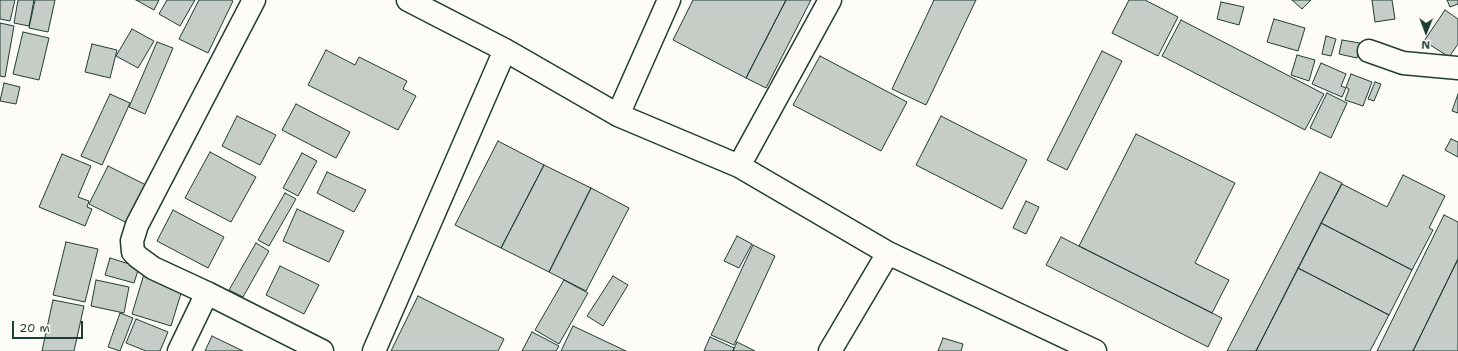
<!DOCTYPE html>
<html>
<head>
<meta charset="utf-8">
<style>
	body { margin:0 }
	#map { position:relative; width:1458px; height:351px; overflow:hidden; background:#fdfcf7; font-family:"Shantell Sans",sans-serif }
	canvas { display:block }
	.north { position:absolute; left:1406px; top:12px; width:40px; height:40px; -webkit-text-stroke:3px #fdfcf7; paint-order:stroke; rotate:181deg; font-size:11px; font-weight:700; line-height:16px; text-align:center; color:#1f3d34 }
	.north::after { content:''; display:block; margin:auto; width:14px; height:18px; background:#1f3d34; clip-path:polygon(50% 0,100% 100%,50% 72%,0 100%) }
	.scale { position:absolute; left:12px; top:321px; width:71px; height:18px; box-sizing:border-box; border:2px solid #1f3d34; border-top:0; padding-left:5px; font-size:12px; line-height:14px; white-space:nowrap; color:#1f3d34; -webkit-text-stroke:3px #fdfcf7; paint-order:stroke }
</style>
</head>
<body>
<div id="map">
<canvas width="1458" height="351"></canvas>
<div class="north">N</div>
<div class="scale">20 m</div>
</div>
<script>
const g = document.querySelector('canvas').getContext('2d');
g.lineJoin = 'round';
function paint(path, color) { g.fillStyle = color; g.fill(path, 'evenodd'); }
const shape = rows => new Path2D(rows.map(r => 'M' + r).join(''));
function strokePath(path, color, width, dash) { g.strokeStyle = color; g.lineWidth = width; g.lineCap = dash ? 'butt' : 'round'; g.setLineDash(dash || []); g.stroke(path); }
const building = shape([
	[0,0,15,0,10,21,0,19,0,0],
	[18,0,34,0,29,26,14,23,18,0],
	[35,0,55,0,48,32,29,28,35,0],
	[136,0,159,0,154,10,136,0],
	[167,0,195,0,180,26,159,14,167,0],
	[199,0,231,0,233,1,208,53,179,39,199,0],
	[693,0,786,0,746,78,673,40,693,0],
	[786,0,811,0,766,88,746,78,786,0],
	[934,0,976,0,926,105,892,89,934,0],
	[1129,0,1145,0,1178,17,1158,56,1112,33,1129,0],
	[1292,0,1311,0,1302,9,1292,0],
	[1372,0,1392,0,1395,19,1375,22,1372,0],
	[1447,0,1458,0,1458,4,1450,7,1447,0],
	[1221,2,1244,7,1239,25,1217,19,1221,2],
	[1445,10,1458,19,1458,44,1449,57,1424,41,1445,10],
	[1274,19,1305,28,1298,51,1267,42,1274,19],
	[1181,20,1324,94,1305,130,1162,56,1181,20],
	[0,23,14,26,5,77,0,76,0,23],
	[132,29,154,41,138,68,116,56,132,29],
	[23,32,49,38,39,80,13,74,23,32],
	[1326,36,1336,39,1331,56,1322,54,1326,36],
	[1342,40,1360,43,1357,58,1339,54,1342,40],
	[157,42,173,48,145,114,129,107,157,42],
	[92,44,117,50,110,78,85,72,92,44],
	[326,50,355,65,359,57,407,81,403,89,416,96,398,130,308,85,326,50],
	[1102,51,1122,61,1067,170,1047,160,1102,51],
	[1297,55,1315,60,1309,81,1291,75,1297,55],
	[820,56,907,102,881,151,793,105,820,56],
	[1321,63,1346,74,1341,86,1346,88,1342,97,1312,84,1321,63],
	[1351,74,1372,82,1363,106,1345,100,1349,89,1346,87,1351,74],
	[1375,82,1381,84,1374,101,1368,99,1375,82],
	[4,83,20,87,16,104,0,101,4,83],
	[1327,93,1347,103,1331,138,1310,128,1327,93],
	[110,94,130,103,102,165,81,156,110,94],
	[1458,94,1458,113,1452,111,1458,94],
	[296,104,350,132,336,158,282,130,296,104],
	[237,116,276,135,260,165,222,146,237,116],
	[941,116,1027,160,1002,209,916,165,941,116],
	[1136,134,1235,183,1195,263,1229,280,1212,313,1079,246,1136,134],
	[1451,139,1458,142,1458,157,1445,150,1451,139],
	[498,141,544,165,501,248,455,225,498,141],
	[210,152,256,177,231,222,185,198,210,152],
	[302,153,317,161,298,196,283,188,302,153],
	[62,154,91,166,78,197,89,201,87,207,92,209,85,226,39,207,62,154],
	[544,165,591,188,549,272,501,248,544,165],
	[108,166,146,185,127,223,89,204,108,166],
	[327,172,366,190,354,212,317,193,327,172],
	[1320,172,1342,183,1256,351,1227,351,1320,172],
	[1403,175,1445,196,1429,228,1433,230,1412,270,1321,223,1342,184,1387,207,1403,175],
	[591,188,629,208,586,291,549,272,591,188],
	[285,193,296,199,269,246,258,240,285,193],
	[1026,201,1039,207,1026,234,1013,228,1026,201],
	[297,209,344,231,329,262,283,241,297,209],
	[173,210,224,237,208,268,157,241,173,210],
	[1444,215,1458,222,1458,259,1413,351,1377,351,1444,215],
	[1321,223,1412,270,1389,315,1298,268,1321,223],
	[737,236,752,244,739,268,724,261,737,236],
	[1061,237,1222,318,1208,347,1046,265,1061,237],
	[66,242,98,249,85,302,53,295,66,242],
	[256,243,269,251,243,297,229,290,256,243],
	[753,245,775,256,734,345,711,335,753,245],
	[110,258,139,267,134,283,105,275,110,258],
	[1458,259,1458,351,1413,351,1458,259],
	[280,266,319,285,304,314,266,295,280,266],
	[1298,268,1389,315,1370,351,1256,351,1298,268],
	[144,274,183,287,171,326,132,314,144,274],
	[613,276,628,285,603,326,587,316,613,276],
	[96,280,129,287,124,313,91,306,96,280],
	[564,280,588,293,559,344,535,330,564,280],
	[418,296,504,339,498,351,391,351,418,296],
	[53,300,84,306,74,351,42,351,53,300],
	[120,313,133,318,120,351,108,347,120,313],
	[136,319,168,332,160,351,146,351,126,343,136,319],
	[573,326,626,351,561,351,573,326],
	[532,332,559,346,556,351,522,351,532,332],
	[212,336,243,351,205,351,212,336],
	[710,337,734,348,733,351,704,351,710,337],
	[943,338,963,344,961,351,938,351,943,338],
	[737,342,755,351,733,351,737,342]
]);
const minor = shape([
	[254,0,137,225,132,241,133,252,138,257,153,268,207,293,322,351],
	[408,0,505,50,618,115,739,166,888,253,1095,351],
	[1369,51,1403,63,1458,68],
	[618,115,669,0],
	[739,166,830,0],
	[179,351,207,293],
	[374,351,505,50],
	[830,351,888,253]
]);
paint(building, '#c6cdc7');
strokePath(building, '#1f3d34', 1);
strokePath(minor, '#1f3d34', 25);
strokePath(minor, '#fdfcf7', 22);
</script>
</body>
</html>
